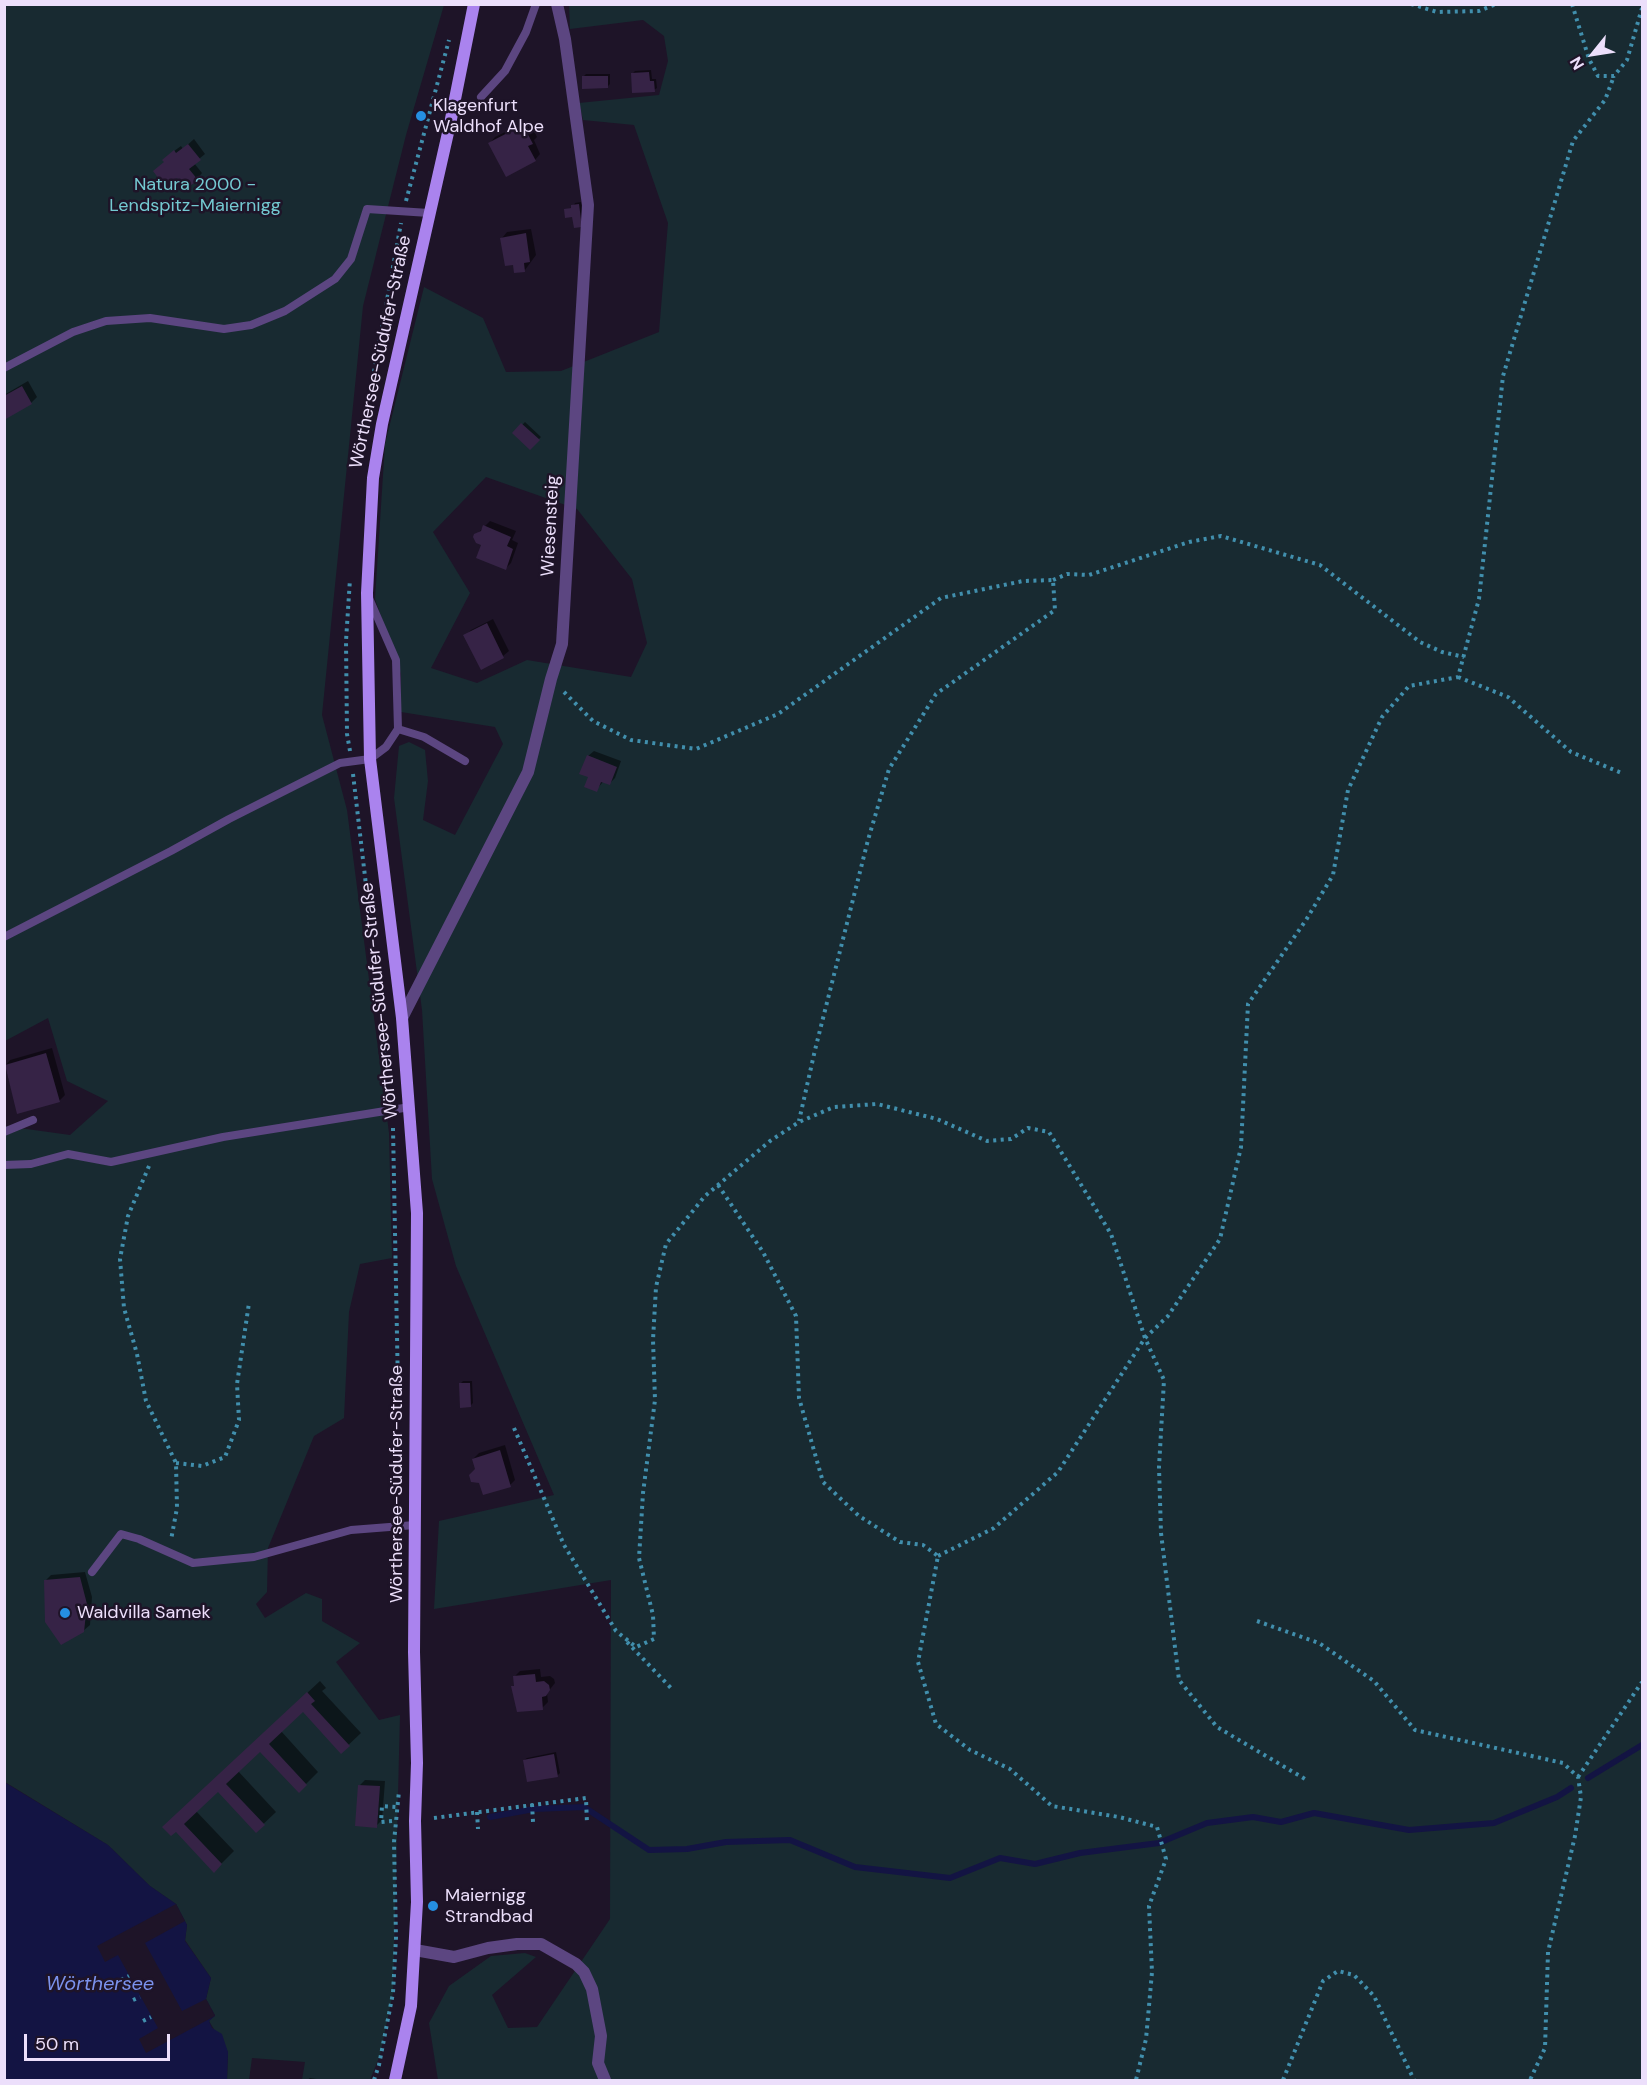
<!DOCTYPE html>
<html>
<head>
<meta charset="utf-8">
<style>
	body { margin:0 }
	#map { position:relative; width:1647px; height:2085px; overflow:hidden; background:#1e1428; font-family:"DM Sans",sans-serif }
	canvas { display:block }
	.frame { position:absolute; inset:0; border:6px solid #ecdffb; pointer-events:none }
	.north { position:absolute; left:1563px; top:24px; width:60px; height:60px; -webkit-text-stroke:4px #1e1428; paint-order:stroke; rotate:240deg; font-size:16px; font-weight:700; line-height:24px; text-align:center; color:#ecdffb }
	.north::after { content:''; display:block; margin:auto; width:21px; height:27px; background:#ecdffb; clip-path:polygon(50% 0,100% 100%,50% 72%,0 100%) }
	.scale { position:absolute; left:24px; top:2034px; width:146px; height:27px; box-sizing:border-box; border:3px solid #ecdffb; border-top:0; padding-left:8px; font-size:18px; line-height:21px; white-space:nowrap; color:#ecdffb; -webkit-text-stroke:4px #1e1428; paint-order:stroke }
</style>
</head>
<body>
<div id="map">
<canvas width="1647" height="2085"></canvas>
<div class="frame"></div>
<div class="north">N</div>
<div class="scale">50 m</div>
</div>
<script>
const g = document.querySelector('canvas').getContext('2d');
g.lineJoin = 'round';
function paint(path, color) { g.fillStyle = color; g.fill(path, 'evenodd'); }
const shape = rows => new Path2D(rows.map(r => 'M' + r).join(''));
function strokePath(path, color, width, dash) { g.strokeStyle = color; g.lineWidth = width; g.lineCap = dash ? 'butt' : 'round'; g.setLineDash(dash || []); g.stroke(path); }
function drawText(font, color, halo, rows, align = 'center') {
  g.font = font + ' "DM Sans",sans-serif'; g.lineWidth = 5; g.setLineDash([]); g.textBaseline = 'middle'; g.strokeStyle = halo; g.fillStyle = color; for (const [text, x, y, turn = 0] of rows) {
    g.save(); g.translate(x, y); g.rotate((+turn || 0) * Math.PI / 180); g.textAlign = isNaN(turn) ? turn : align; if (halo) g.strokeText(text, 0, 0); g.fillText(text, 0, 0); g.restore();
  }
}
const green = shape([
	[5,5,444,5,406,135,363,306,322,715,347,810,389,1133,392,1258,360,1264,349,1312,344,1418,314,1436,268,1548,267,1592,256,1604,265,1618,306,1593,322,1599,322,1621,360,1643,336,1662,379,1720,400,1715,393,1993,380,2055,370,2080,302,2080,305,2062,252,2058,249,2080,227,2080,228,2052,209,2021,215,2015,206,1999,211,1978,185,1940,187,1925,176,1904,150,1886,108,1845,5,1782,5,1126,70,1135,108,1101,67,1081,48,1018,5,1041],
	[569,5,1642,5,1642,2080,438,2080,429,2023,449,1986,491,1956,525,1953,536,1957,492,1995,508,2028,537,2027,610,1919,611,1580,434,1609,439,1521,554,1495,456,1266,432,1179,422,1010,394,798,399,746,409,742,425,750,428,781,423,820,455,835,503,744,495,727,401,712,401,674,375,599,385,444,424,287,483,318,506,372,561,371,659,332,668,223,634,125,583,120,579,103,659,95,668,61,664,36,643,20,570,29],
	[486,477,577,509,632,579,647,643,631,677,527,660,477,683,431,668,470,593,433,532]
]);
const water = shape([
	[4,1782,108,1845,150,1886,176,1904,187,1925,185,1941,211,1978,206,1999,215,2016,209,2021,212,2028,222,2034,228,2052,227,2080,5,2080]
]);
const pier = shape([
	[176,1904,185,1921,145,1943,182,2011,206,1999,215,2016,146,2053,139,2039,158,2028,118,1955,105,1962,97,1946]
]);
const shadow = shape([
	[651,70,652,79,656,79,657,88,654,90,632,74,635,71],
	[586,74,610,74,610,84,607,87,584,76],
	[529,120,537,137,534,140,540,154,535,160,490,143,495,137],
	[194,139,205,154,194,163,202,173,197,179,166,161,170,154,181,146,183,149],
	[581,202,584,224,565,210,573,207,575,203],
	[531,229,536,255,525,270,502,238,507,232],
	[28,381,37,397,31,403,4,418,4,395],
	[525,422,541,437,530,448,514,433],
	[490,521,516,531,512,540,518,543,511,563,506,568,476,535],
	[493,619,509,651,503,656,481,668,465,636,471,630],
	[594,751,621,761,615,778,609,784,603,782,596,790,590,776,588,756],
	[52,1048,65,1095,59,1101,18,1113,5,1066,10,1060],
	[463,1381,472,1381,473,1403,470,1406,461,1383],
	[505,1445,515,1480,510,1485,477,1469,473,1459,479,1453],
	[85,1572,92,1597,90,1625,83,1631,45,1581,51,1575],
	[540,1669,541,1677,550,1676,554,1679,555,1683,547,1693,548,1702,542,1708,513,1687,515,1684,515,1676,520,1671],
	[320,1681,326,1688,322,1691,361,1733,341,1752,303,1710,281,1731,318,1772,299,1791,260,1750,238,1771,276,1812,256,1831,218,1790,196,1811,234,1851,214,1871,176,1815],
	[556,1752,560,1773,558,1775,524,1760,527,1758],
	[365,1780,385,1781,382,1820,376,1826,360,1785],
	[310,2078,323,2080,307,2080]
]);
const stream = shape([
	[1588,1778,1642,1745],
	[490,1817,534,1809,584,1807,649,1850,687,1849,726,1842,790,1840,855,1867,950,1878,1000,1858,1035,1864,1080,1853,1159,1843,1207,1823,1253,1817,1281,1822,1314,1813,1409,1830,1494,1823,1557,1797,1571,1788]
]);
const building = shape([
	[649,72,650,81,654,81,655,92,632,93,631,73],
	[582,76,608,76,608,88,582,89],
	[523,125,533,144,528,146,536,161,506,177,488,143],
	[188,144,201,160,189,169,198,180,186,189,177,178,165,187,153,171,164,162,162,160,174,150,176,153],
	[579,204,582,227,574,228,572,217,565,218,564,209,571,208,571,205],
	[526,233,530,262,524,263,525,272,514,273,513,265,505,266,500,238],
	[22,386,32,404,4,420,4,396],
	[521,423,540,440,530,450,512,433],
	[483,525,511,537,507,546,513,549,506,570,476,558,481,545,476,543,473,537,474,534,481,531],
	[487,623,504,658,481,670,463,635],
	[587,755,617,767,610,785,601,782,597,792,584,787,588,777,579,774],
	[46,1053,60,1102,17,1114,5,1065],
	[459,1383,470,1383,471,1407,460,1408],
	[500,1450,511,1487,483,1495,479,1483,471,1482,469,1475,475,1469,472,1459],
	[80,1577,87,1604,84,1632,61,1645,45,1622,44,1580],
	[535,1674,536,1682,544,1681,549,1685,550,1690,546,1696,542,1697,543,1710,517,1712,511,1686,514,1686,513,1676],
	[307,1692,315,1701,311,1704,350,1746,341,1754,303,1712,269,1744,307,1785,299,1793,260,1752,226,1784,265,1825,256,1833,218,1792,184,1824,222,1864,214,1873,176,1832,171,1836,162,1827],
	[554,1754,558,1777,527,1782,523,1760],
	[358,1785,380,1786,377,1828,355,1826]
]);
const path = shape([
	[1411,4,1437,12,1479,11,1496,4],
	[1572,4,1589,59,1598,76,1614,76,1627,60,1642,8],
	[406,201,449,40],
	[366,416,401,223],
	[1053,580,1067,574,1089,575,1189,542,1221,536,1320,565,1420,642,1442,652,1464,657],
	[1458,677,1508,697,1571,752,1624,774],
	[564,692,593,721,631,740,696,749,778,714,941,598,1023,581,1053,580,1055,610,936,694,889,769,868,840,815,1050,799,1121],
	[350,751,347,734,346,641,350,579],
	[353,774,389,1082],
	[393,1128,398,1388],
	[149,1166,128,1216,120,1259,124,1308,137,1354,146,1401,176,1463,177,1508,171,1540],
	[718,1185,763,1252,796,1316,799,1398,823,1482,859,1516,900,1542,923,1545,938,1556,918,1662,936,1724,970,1750,1010,1769,1052,1806,1119,1817,1157,1827,1166,1859,1149,1906,1152,1972,1149,2006,1146,2039,1136,2080],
	[514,1428,564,1545,616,1631,636,1647,654,1639,653,1615,639,1558,643,1493,655,1400,653,1340,656,1287,666,1244,705,1196,770,1141,799,1122,834,1107,877,1104,937,1119,987,1141,1011,1139,1028,1128,1049,1132,1111,1234,1145,1338,1164,1380,1159,1467,1161,1533,1179,1680,1217,1727,1305,1779],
	[176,1463,202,1466,225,1457,239,1420,237,1384,249,1303],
	[938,1556,994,1528,1058,1472,1145,1338,1168,1316,1220,1239,1241,1147,1248,1004,1306,920,1333,875,1348,790,1382,717,1409,686,1458,677,1479,599,1503,376,1573,141,1605,100,1614,76],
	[1257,1621,1319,1643,1374,1681,1415,1730,1563,1763,1578,1777,1581,1797,1575,1836,1548,1952,1545,2048,1530,2080],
	[627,1642,671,1688],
	[1578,1777,1642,1682],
	[532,1804,533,1822],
	[477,1812,478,1829],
	[434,1818,586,1798,587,1824],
	[392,1821,381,1822,382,1806,397,1807],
	[121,1980,129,1976],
	[133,2000,140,1997],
	[143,2021,151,2017],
	[374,2080,379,2065,393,1993,396,1938,394,1842,399,1791],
	[1283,2080,1323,1981,1338,1971,1354,1975,1374,1996,1414,2080]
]);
const lane = shape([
	[481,97,505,71,526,32,536,4],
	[4,368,73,332,106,321,150,318,224,329,251,325,285,311,335,279,351,259,367,209,429,213],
	[398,729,424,737,465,761],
	[4,937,171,851,229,819,340,763,370,759,386,747,398,729,396,660,369,598],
	[4,1132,33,1120],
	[4,1165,31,1164,68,1154,111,1162,223,1137,410,1107],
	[92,1572,121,1534,139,1539,193,1563,254,1557,351,1530,415,1525]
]);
const street = shape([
	[402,1018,528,772,551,679,562,644,588,205,565,39,557,4],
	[415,1950,454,1957,488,1948,517,1944,541,1944,576,1964,584,1972,592,1989,601,2036,598,2063,605,2080]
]);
const secondary = shape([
	[395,2080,411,2006,417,1902,415,1821,417,1763,414,1652,417,1213,402,1018,370,759,367,593,373,478,382,424,450,124,474,4]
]);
const markers = [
	[421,116,6,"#258fe1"],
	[65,1613,6,"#258fe1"],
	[433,1906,6,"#258fe1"]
];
const poiNames = [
	["Klagenfurt",433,106],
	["Waldhof Alpe",433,127],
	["Waldvilla Samek",77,1613],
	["Maiernigg",445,1896],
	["Strandbad",445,1917]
];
const parkNames = [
	["Natura 2000 -",195,185],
	["Lendspitz-Maiernigg",195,206]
];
const streetNames = [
	["Wörthersee-Südufer-Straße",381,352,-78],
	["Wiesensteig",551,526,-87],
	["Wörthersee-Südufer-Straße",380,1001,-96],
	["Wörthersee-Südufer-Straße",397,1484,-90]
];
const waterNames = [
	["Wörthersee",100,1985]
];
paint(green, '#182a31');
paint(water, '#131443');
paint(pier, '#1e1428');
paint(shadow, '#0007');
strokePath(stream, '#131443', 6);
paint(building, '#362346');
strokePath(path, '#418fad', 4, [3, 4.5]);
strokePath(lane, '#5c4681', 8);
strokePath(street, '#5c4681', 12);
strokePath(secondary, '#aa83ee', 12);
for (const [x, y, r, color] of markers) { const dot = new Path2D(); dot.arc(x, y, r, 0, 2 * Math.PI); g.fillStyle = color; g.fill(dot); strokePath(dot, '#1e1428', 2); }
drawText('18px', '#ecdffb', '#1e1428', poiNames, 'left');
drawText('18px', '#74cad2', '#1e1428', parkNames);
drawText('18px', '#ecdffb', '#1e1428', streetNames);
drawText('italic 20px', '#7b92ed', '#1e1428', waterNames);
</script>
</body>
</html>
